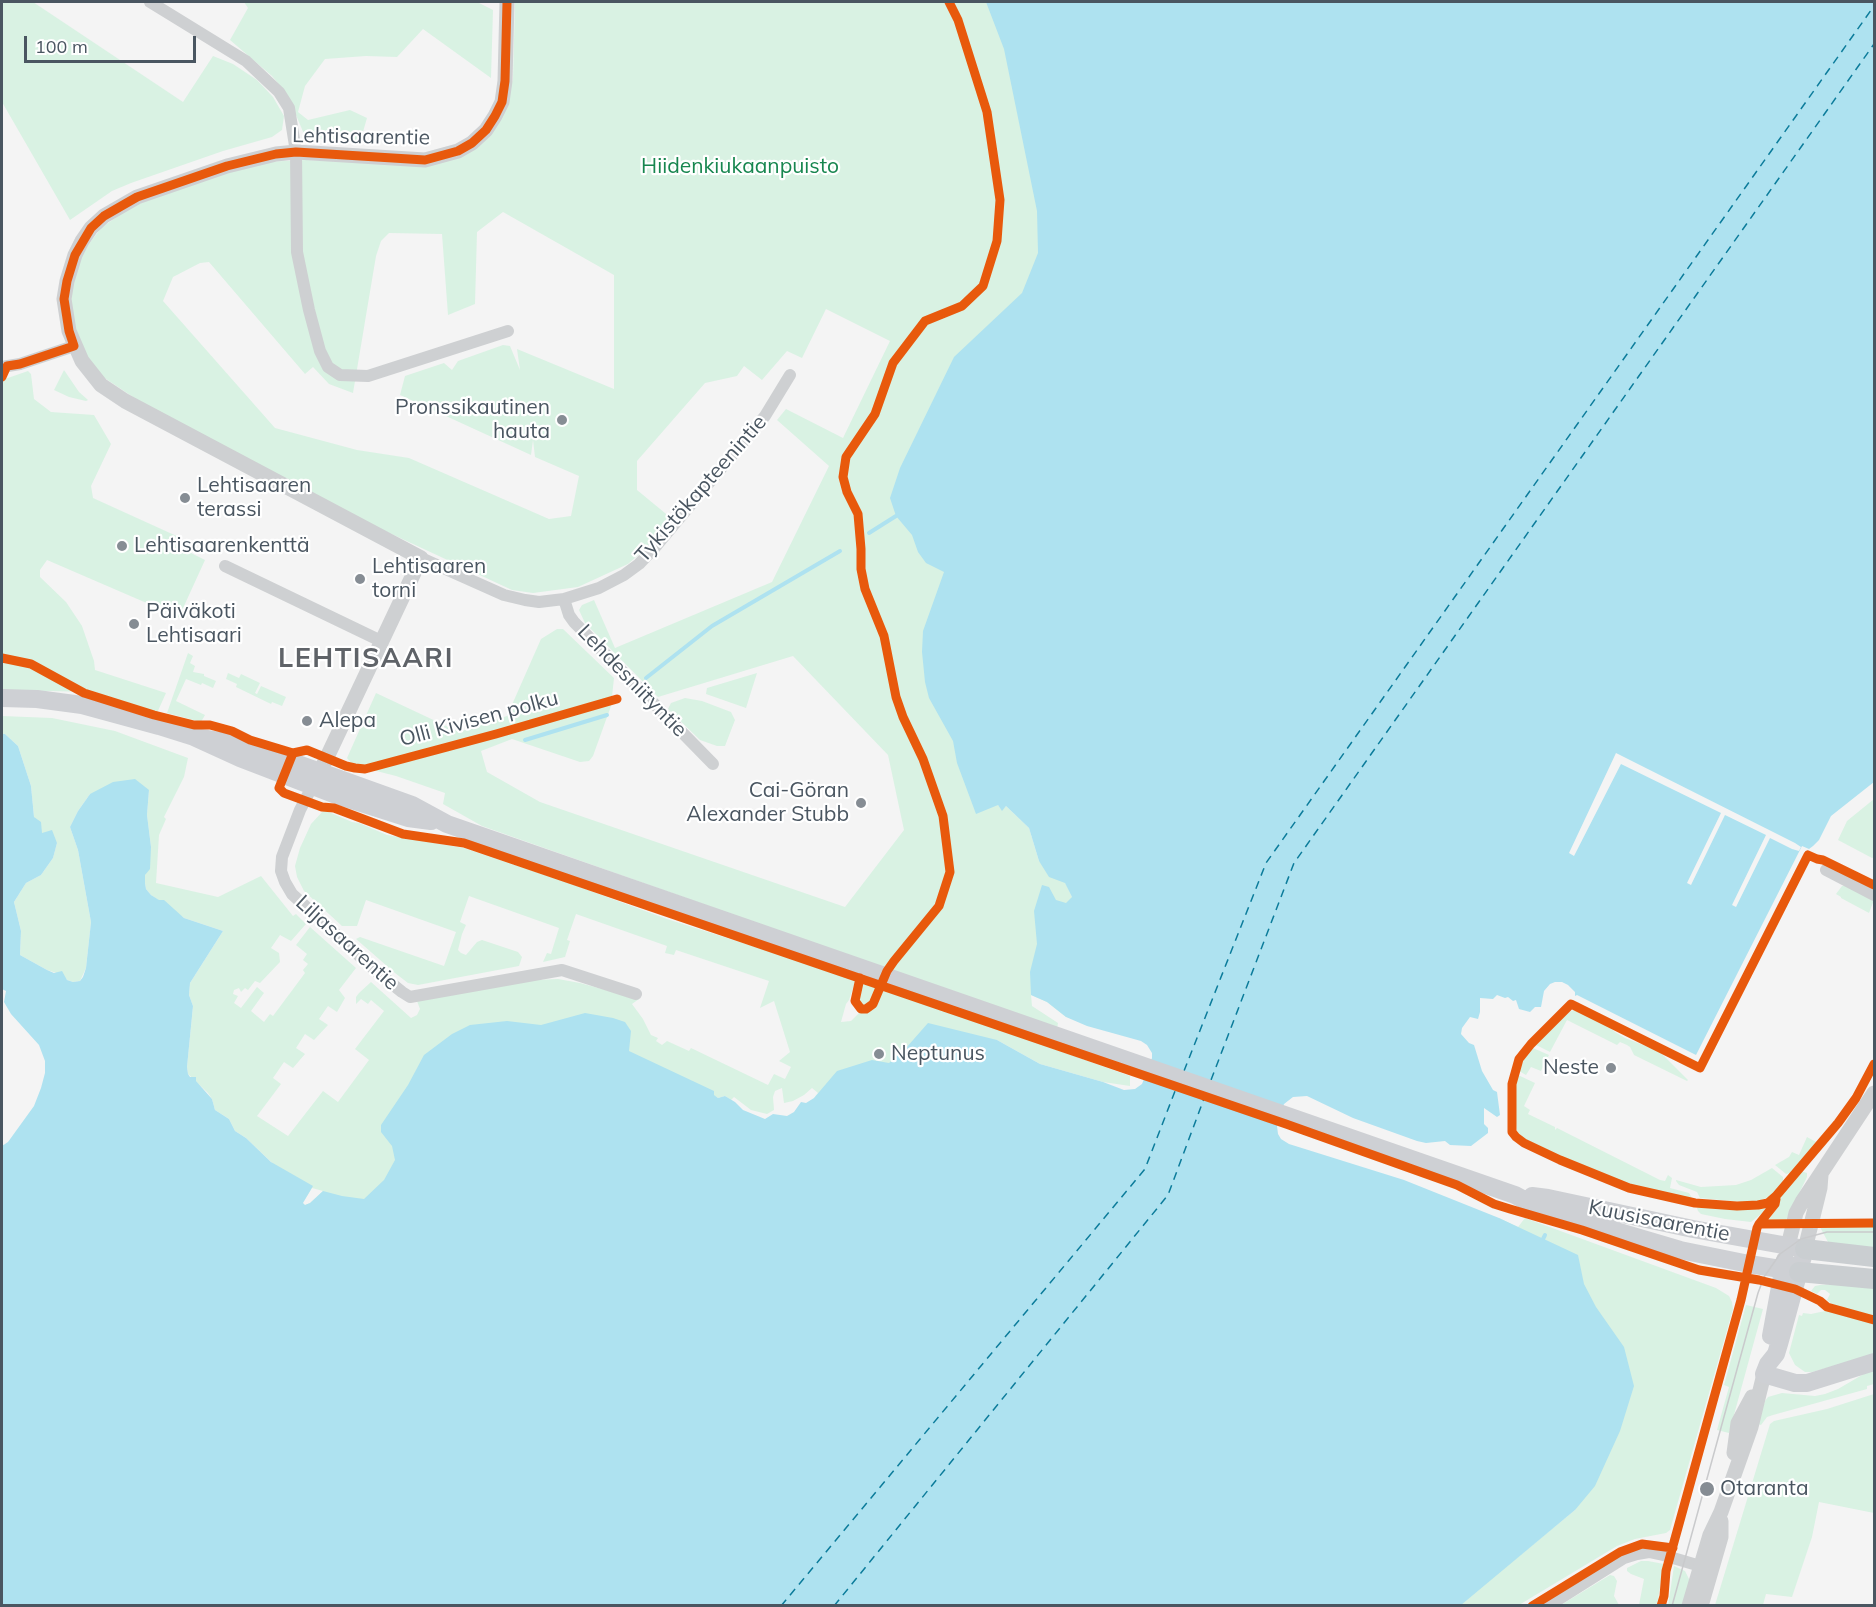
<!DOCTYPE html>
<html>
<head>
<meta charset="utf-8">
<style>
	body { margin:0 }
	#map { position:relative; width:1876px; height:1607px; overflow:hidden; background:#f4f4f4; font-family:Mulish,sans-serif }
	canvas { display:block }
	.frame { position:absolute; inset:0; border:3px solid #4a5661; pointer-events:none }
	.scale { position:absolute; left:24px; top:36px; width:172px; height:27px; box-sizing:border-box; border:3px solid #4a5661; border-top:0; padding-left:8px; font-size:18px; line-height:21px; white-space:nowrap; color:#4a5661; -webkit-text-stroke:4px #fff; paint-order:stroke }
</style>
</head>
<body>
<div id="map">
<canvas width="1876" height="1607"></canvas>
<div class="frame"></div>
<div class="scale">100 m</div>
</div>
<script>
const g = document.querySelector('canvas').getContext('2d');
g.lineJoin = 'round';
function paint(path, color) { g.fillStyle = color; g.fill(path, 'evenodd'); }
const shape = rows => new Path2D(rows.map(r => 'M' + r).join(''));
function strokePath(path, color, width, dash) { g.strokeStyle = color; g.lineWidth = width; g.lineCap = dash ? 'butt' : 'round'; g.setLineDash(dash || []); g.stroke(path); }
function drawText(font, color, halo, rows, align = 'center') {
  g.font = font + ' Mulish,sans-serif'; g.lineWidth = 4.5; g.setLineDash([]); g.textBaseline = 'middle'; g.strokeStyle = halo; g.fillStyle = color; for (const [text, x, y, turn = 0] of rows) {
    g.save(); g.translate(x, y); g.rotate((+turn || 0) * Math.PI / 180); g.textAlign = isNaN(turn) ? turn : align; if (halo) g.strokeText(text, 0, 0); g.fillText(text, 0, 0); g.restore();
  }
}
const green = shape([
	[2,2,33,2,183,102,213,56,233,64,257,80,273,97,284,116,282,130,272,137,223,151,131,183,112,191,70,220,2,102],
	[244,2,477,2,493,10,491,78,423,29,397,57,366,56,325,59,305,86,298,112,308,120,350,110,367,118,360,142,320,139,304,134,287,94,272,76,230,40,248,8],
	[515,2,1002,2,1050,210,966,574,998,805,1002,810,1006,806,1029,828,1039,861,1065,882,1072,897,1071,1014,1066,1017,1047,1002,1031,995,1032,1006,1058,1023,1057,1029,482,826,443,804,445,793,396,776,353,765,347,758,376,693,459,732,507,716,541,639,557,629,563,629,614,678,611,706,593,756,589,761,580,762,512,739,481,751,487,772,540,802,845,907,904,830,888,755,793,656,658,697,585,623,579,610,582,605,594,600,615,648,772,582,829,466,777,420,786,409,843,438,890,341,826,309,802,358,787,351,762,380,744,366,737,376,705,383,637,461,637,490,671,518,653,542,628,564,578,587,533,593,512,590,370,524,136,399,100,375,79,345,69,301,77,266,88,245,102,227,133,206,228,171,263,162,306,160,430,165,504,113,513,79],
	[503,212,614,275,614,389,517,349,520,370,510,346,503,345,458,361,452,370,444,363,405,376,400,395,531,455,533,440,535,457,579,476,571,516,549,519,409,458,357,450,275,428,163,301,173,277,200,263,209,262,305,374,313,367,329,384,353,393,376,256,381,241,389,233,442,234,448,315,475,304,477,232],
	[64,370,79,392,88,400,86,401,69,397,54,390],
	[28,371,31,374,34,399,51,412,94,415,111,444,91,486,93,498,181,538,181,548,205,560,179,617,47,560,40,570,40,577,66,602,82,626,94,661,95,670,166,693,157,713,94,692,2,690,2,380],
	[188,653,193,656,190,663,195,666,193,672,204,674,204,676,216,681,213,688,202,683,201,685,186,679,176,701,205,715,201,722,167,713],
	[228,673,239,678,241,674,260,683,255,693,257,694,261,686,286,697,282,706,272,702,271,704,236,687,237,684,226,679],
	[757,673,746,708,706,694,707,688],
	[685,698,702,701,731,712,735,720,725,746,717,746,700,740,668,709,671,703],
	[2,716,52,718,115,731,188,758,184,777,164,817,166,819,159,835,156,883,218,897,261,876,293,916,296,914,306,924,291,941,280,935,271,948,279,953,280,962,260,983,255,981,248,990,245,988,241,992,239,988,234,990,233,994,238,996,234,1003,241,1008,257,987,264,993,251,1011,264,1022,270,1014,273,1016,305,973,303,970,308,964,303,960,307,954,296,945,310,927,356,968,339,990,345,998,337,1012,328,1006,319,1019,328,1025,314,1040,305,1034,296,1048,305,1054,293,1068,284,1062,273,1078,281,1084,257,1116,288,1136,323,1091,338,1102,369,1060,355,1049,384,1011,371,1000,368,1004,361,999,356,1004,356,997,359,993,371,982,411,1018,417,1015,420,1009,417,1001,534,980,558,979,580,983,639,999,632,1004,643,1019,651,1035,658,1038,656,1041,662,1045,667,1041,689,1051,691,1048,768,1085,774,1074,785,1079,791,1067,779,1061,790,1052,774,1001,760,1008,769,981,676,950,674,955,665,953,667,946,576,914,567,940,570,941,565,957,543,962,547,953,551,954,559,928,469,896,460,922,466,925,462,934,458,950,461,953,466,955,477,942,482,940,518,952,522,957,519,966,418,985,408,983,395,973,356,939,360,937,444,966,456,932,366,900,357,926,342,926,304,891,297,877,295,866,300,848,311,824,324,810,352,822,359,823,387,835,464,848,566,882,667,919,856,979,849,1000,846,1004,841,1022,851,1021,860,1012,857,1002,863,981,1130,1076,1130,1086,1103,1082,1040,1064,997,1040,951,1049,814,1098,818,1093,812,1088,804,1095,793,1101,784,1103,782,1088,775,1091,773,1097,774,1110,767,1114,751,1110,734,1097,731,1100,725,1096,718,1098,690,1080,377,1214,305,1205,310,1203,323,1191,312,1188,305,1199,289,1179,246,1138,235,1131,229,1119,215,1110,212,1099,208,1093,188,1074,187,1067,193,1006,189,995,190,983,223,931,184,918,151,895,146,889,145,883,145,875,151,847,147,815,149,790,90,794,78,811,70,827,78,850,91,922,86,968,80,981,73,982,67,980,63,975,47,970,20,955,21,931,14,902,26,883,41,875,53,858,57,843,42,833,34,817,31,786,18,746,5,734,2,734],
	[1874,799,1874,857,1872,858,1838,840,1847,821],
	[1842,886,1847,886,1874,900,1869,913,1841,898,1841,897,1836,894],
	[1574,1010,1579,1011,1607,1025,1615,1032,1625,1038,1659,1051,1688,1080,1687,1081,1634,1055,1630,1047,1627,1045,1620,1042,1617,1045,1567,1020,1550,1052,1536,1045,1569,1012],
	[1533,1048,1549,1055,1541,1071,1531,1067,1526,1075,1519,1071,1524,1059],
	[1518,1075,1535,1083,1524,1106,1530,1110,1528,1114,1555,1127,1555,1130,1557,1128,1660,1180,1665,1181,1668,1175,1672,1178,1670,1188,1689,1193,1692,1198,1687,1198,1655,1192,1610,1180,1523,1138,1517,1131,1515,1116,1515,1085],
	[1807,1137,1818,1143,1790,1173,1786,1174,1775,1165,1789,1157,1792,1152,1799,1155],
	[1772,1168,1783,1177,1783,1181,1771,1196,1759,1201,1741,1202,1700,1198,1697,1192,1679,1185,1676,1181,1676,1180,1701,1187,1736,1185,1751,1180],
	[1801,1171,1807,1173,1807,1177,1786,1220,1769,1221,1769,1219,1778,1207,1781,1195],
	[1701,1205,1751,1208,1759,1208,1768,1205,1770,1207,1751,1222,1725,1219,1701,1214,1698,1211,1697,1208],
	[1499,1218,1518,1227,1525,1218,1716,1288,1729,1296,1732,1302,1733,1309,1670,1530,1666,1533,1635,1539,1617,1546,1519,1605,1434,1605,1514,1560,1575,1510,1576,1495],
	[1820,1227,1874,1227,1874,1250,1828,1242],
	[1848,1283,1874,1286,1874,1317,1832,1304,1827,1300,1830,1294,1825,1290,1821,1290,1817,1294,1811,1291,1815,1286,1820,1285],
	[1746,1305,1763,1309,1729,1433,1717,1430,1729,1387,1724,1385],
	[1830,1310,1874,1323,1874,1355,1812,1372,1805,1372,1795,1365,1789,1353,1799,1315,1802,1316,1803,1313,1811,1314],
	[1874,1368,1874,1384,1867,1386,1867,1389,1773,1415,1767,1417,1761,1425,1758,1424,1765,1401,1768,1397,1782,1393,1815,1396,1825,1394,1838,1389],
	[1874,1394,1874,1513,1819,1502,1812,1537,1792,1597,1766,1594,1763,1605,1715,1605,1770,1424,1774,1421,1827,1409],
	[1641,1561,1648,1561,1664,1564,1657,1605,1639,1605,1644,1579,1631,1574,1627,1571,1627,1568],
	[1674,1566,1685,1571,1690,1581,1686,1605,1668,1606],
	[1610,1575,1614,1576,1617,1581,1614,1596,1619,1605,1561,1605]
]);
const water = shape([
	[986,2,1874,2,1874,782,1831,816,1819,840,1813,846,1809,849,1802,846,1696,1055,1577,995,1575,996,1575,992,1568,985,1562,982,1555,982,1550,984,1544,991,1541,1007,1535,1007,1530,1012,1519,1009,1516,1000,1513,1001,1508,997,1505,998,1497,995,1493,999,1480,998,1480,1012,1478,1019,1470,1017,1462,1028,1461,1034,1469,1043,1474,1045,1482,1071,1493,1090,1497,1092,1500,1115,1497,1117,1484,1108,1484,1124,1488,1128,1488,1133,1471,1146,1450,1145,1445,1141,1426,1143,1417,1141,1353,1118,1307,1096,1293,1097,1284,1104,1277,1126,1278,1134,1281,1139,1289,1144,1404,1180,1499,1218,1578,1255,1584,1284,1596,1307,1624,1347,1634,1386,1620,1431,1595,1486,1575,1510,1461,1605,2,1605,2,1146,8,1142,34,1106,41,1088,45,1073,45,1061,39,1045,11,1014,4,1002,6,991,2,989,2,734,5,734,18,746,31,786,34,817,41,822,42,833,52,830,57,843,53,858,41,875,26,883,14,902,21,931,20,955,47,970,54,973,62,971,67,980,73,982,80,981,83,977,86,968,91,922,78,850,70,827,78,811,90,794,113,782,135,779,149,790,147,815,151,847,150,869,145,875,145,883,146,889,151,895,159,900,164,900,184,918,223,931,190,983,189,995,193,1006,187,1067,188,1074,190,1077,196,1077,196,1081,212,1099,215,1110,229,1119,235,1131,246,1138,271,1162,313,1186,303,1203,305,1205,310,1203,323,1191,342,1196,364,1199,384,1180,395,1160,392,1146,381,1132,381,1125,408,1085,424,1055,452,1034,470,1025,507,1021,541,1025,585,1013,613,1018,625,1022,631,1031,629,1051,714,1091,714,1095,718,1098,725,1096,735,1102,743,1110,765,1119,773,1114,787,1116,794,1112,801,1102,806,1103,814,1098,837,1071,872,1060,889,1063,906,1048,928,1023,997,1040,1040,1064,1103,1082,1124,1090,1135,1089,1142,1084,1152,1058,1152,1053,1147,1045,1141,1041,1087,1026,1066,1017,1047,1002,1031,995,1030,972,1037,944,1034,911,1042,885,1049,887,1056,900,1066,903,1072,897,1065,883,1049,877,1039,861,1029,828,1006,806,1002,811,998,805,976,814,957,763,953,741,929,698,925,682,922,652,923,631,944,572,926,563,918,552,912,535,896,516,890,498,900,468,954,357,1022,293,1038,253,1037,211,1004,49]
]);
const pier = shape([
	[1616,753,1795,843,1801,847,1799,851,1792,849,1770,838,1736,907,1732,905,1766,835,1725,815,1691,885,1687,883,1721,813,1621,764,1574,856,1569,853],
	[1148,1059,1286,1107,1280,1126,1141,1078]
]);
const stream = shape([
	[869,533,896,516],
	[646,678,712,626,840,551],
	[525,740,607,715],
	[1543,1239,1545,1235]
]);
const ferry = shape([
	[1184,1071,1266,863,1874,6],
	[1211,1080,1294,863,1874,44],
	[781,1606,1145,1169,1177,1086],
	[834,1606,1168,1195,1205,1096]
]);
const minor = shape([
	[150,2,246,61,279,92,289,108,296,152,297,252,309,310,320,351,328,367,340,375,368,376,508,331],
	[2,367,20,364,74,346],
	[421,558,504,595,525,600,539,602,564,599,599,588,624,575,639,564,657,545,765,416,790,375],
	[225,566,381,641],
	[564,599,569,615,574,622,713,764],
	[315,781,300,810,282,857,281,871,285,882,292,894,376,971,402,992,410,997,562,970,636,994],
	[1826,870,1874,895],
	[1548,1606,1624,1558,1637,1554,1649,1552,1663,1555,1707,1568]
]);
const tertiary = shape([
	[320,772,421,558,125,401,101,385,82,361,69,331,64,299,67,281,75,255,82,241,91,228,104,216,137,197,227,166,276,154,296,152,425,160,458,151,472,143,486,130,495,116,502,102,505,81,507,2],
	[1788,1246,1796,1213,1802,1202,1874,1093],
	[1805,1249,1820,1188,1821,1175],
	[1734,1453,1738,1423,1752,1397],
	[1689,1606,1710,1535,1721,1512,1751,1427,1764,1374],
	[1701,1606,1721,1537,1721,1521]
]);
const secondary = shape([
	[2,698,37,699,82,705,159,726,194,737,240,758,339,796,408,818,431,821],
	[194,737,245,745,412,805,447,824,1515,1195,1541,1209,1680,1250,1749,1264,1799,1272],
	[1532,1196,1548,1198,1693,1229,1805,1249,1779,1344,1776,1354,1768,1364,1764,1374,1795,1383,1807,1383,1874,1362],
	[1771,1336,1785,1260]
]);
const primary = shape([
	[1805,1249,1874,1257],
	[1799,1272,1874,1279]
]);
const tram = shape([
	[1672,1606,1758,1293,1764,1277,1780,1254,1801,1239,1827,1232,1874,1232]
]);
const cycleway = shape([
	[2,377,7,366,20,364,74,346,69,331,64,299,67,281,75,255,91,228,104,216,137,197,227,166,276,154,296,152,425,160,458,151,472,143,486,130,495,116,502,102,505,81,507,2],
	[2,658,31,664,84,693,154,715,194,725,210,725,232,731,250,740,293,753,307,750,346,766,355,768,365,769,496,734,617,699],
	[293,753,279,788,284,793,322,807,334,808,403,834,464,843,1286,1124,1457,1185,1494,1204,1510,1209,1582,1230,1699,1270,1759,1280,1795,1289,1820,1301,1827,1307,1874,1320],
	[1874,885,1823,860,1817,859,1808,855,1700,1068,1571,1004,1531,1044,1519,1059,1512,1084,1512,1132,1516,1137,1524,1143,1560,1160,1629,1188,1695,1203,1737,1206,1758,1205,1768,1203,1776,1196,1838,1123,1856,1098,1874,1064],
	[860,978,855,1001,861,1009,866,1009,873,1004,887,971,894,961,939,906,950,872,943,816,923,759,903,717,896,697,884,636,865,589,861,569,861,549,858,514,847,492,843,477,846,457,875,414,893,363,925,321,962,306,983,286,997,241,1000,200,987,112,958,20,949,2],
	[1759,1224,1874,1223],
	[1532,1606,1620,1552,1642,1544,1673,1548],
	[1661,1606,1664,1596,1666,1571,1741,1300,1757,1228,1759,1224,1775,1204,1776,1199]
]);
const markers = [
	[562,420,6,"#868d94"],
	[185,498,6,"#868d94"],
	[122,546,6,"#868d94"],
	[360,579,6,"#868d94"],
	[134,624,6,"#868d94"],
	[307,721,6,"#868d94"],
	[861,803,6,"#868d94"],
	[879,1054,6,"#868d94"],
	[1611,1068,6,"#868d94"],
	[1707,1489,8,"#868d94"]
];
const streetNames = [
	["Lehtisaarentie",361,137,1],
	["Tykistökapteenintie",701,489,-49],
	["Lehdesniityntie",632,681,46],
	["Olli Kivisen polku",479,719,-15],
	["Liljasaarentie",347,943,42],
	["Kuusisaarentie",1659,1221,11]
];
const parkNames = [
	["Hiidenkiukaanpuisto",740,167]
];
const poiNames = [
	["Pronssikautinen",550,408,"right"],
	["hauta",550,432,"right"],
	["Lehtisaaren",197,486],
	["terassi",197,510],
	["Lehtisaarenkenttä",134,546],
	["Lehtisaaren",372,567],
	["torni",372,591],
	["Päiväkoti",146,612],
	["Lehtisaari",146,636],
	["Alepa",319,721],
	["Cai-Göran",849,791,"right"],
	["Alexander Stubb",849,815,"right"],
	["Neptunus",891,1054],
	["Neste",1599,1068,"right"],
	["Otaranta",1720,1489]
];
const districtNames = [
	["LEHTISAARI",366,659]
];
paint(green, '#d9f2e3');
paint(water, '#aee2f0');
paint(pier, '#f4f4f4');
strokePath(stream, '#aee2f0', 4);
strokePath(ferry, '#0c7c9b', 1.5, [8, 6]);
strokePath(minor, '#ced0d2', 12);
strokePath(tertiary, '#ced0d2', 15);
strokePath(secondary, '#ced0d4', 18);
strokePath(primary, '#caced1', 20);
strokePath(tram, '#c9cacc', 1.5);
strokePath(cycleway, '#e8590c', 9);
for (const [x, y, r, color] of markers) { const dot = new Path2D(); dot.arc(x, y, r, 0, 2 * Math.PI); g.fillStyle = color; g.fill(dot); strokePath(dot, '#fff', 2); }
drawText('21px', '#4a5661', '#fff', streetNames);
drawText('21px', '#17864f', '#fff', parkNames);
drawText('21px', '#4a5661', '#fff', poiNames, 'left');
g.letterSpacing = '1.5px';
drawText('bold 27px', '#5f6368', '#fff', districtNames);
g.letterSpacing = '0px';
</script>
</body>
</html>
